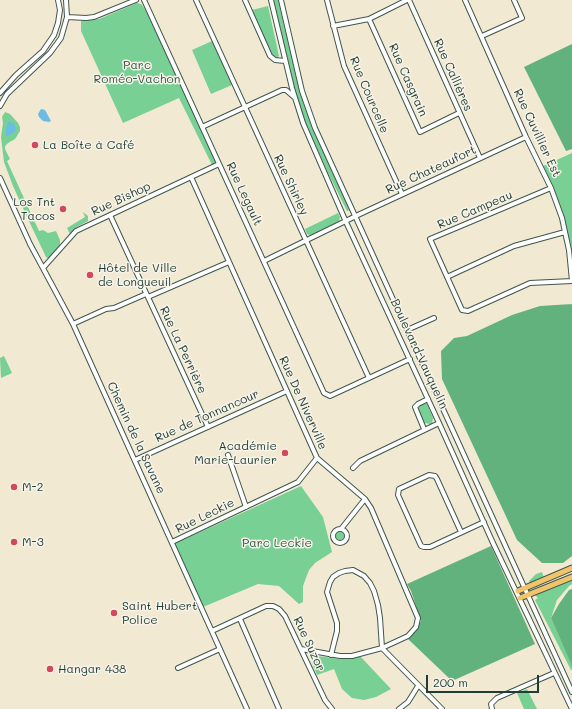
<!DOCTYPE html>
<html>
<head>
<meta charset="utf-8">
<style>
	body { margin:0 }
	#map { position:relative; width:572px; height:709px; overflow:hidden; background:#f2e9d2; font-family:Mali,sans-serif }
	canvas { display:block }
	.scale { position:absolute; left:426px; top:675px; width:113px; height:18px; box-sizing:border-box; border:2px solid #1f3d34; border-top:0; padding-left:5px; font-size:12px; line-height:14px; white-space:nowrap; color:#1f3d34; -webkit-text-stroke:3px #f7f3e8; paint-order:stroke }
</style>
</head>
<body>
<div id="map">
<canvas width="572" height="709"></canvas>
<div class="scale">200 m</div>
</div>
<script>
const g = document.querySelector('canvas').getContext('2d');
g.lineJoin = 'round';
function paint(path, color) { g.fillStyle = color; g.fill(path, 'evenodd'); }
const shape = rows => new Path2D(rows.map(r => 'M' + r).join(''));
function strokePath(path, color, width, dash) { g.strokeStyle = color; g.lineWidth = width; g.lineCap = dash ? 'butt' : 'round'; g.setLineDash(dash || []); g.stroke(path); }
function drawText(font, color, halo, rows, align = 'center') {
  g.font = font + ' Mali,sans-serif'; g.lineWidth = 3; g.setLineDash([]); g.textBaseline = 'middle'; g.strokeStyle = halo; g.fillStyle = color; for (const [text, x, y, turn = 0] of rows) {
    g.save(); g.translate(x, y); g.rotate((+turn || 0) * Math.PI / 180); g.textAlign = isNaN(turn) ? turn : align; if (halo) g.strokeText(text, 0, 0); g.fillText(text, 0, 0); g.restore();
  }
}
const green = shape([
	[273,0,278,0,297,81,305,107,314,131,350,210,347,211,328,173,301,112,292,82],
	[137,3,141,4,145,9,219,164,213,167,179,98,123,123,81,31,81,21,99,19],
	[268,6,279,56,277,58,272,56,252,10],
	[212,41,232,85,211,94,192,50],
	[5,112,10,114,18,123,20,127,20,131,15,139,8,143,5,146,5,149,10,159,7,161,39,231,43,230,48,233,56,231,60,240,60,245,49,259,46,257,28,219,13,186,4,162,1,137,3,123,2,117],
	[572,153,572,250,569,250,562,218,541,167],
	[83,212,88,216,88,221,77,227,70,234,67,228,85,217],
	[338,213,340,217,339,222,311,236,307,234,305,229],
	[4,356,12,373,1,378,0,358],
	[424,403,427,404,433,418,432,424,430,424,424,423,418,410,419,406],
	[301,486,323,517,332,552,315,563,309,570,303,586,303,602,299,604,279,586,258,584,203,607,174,544],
	'333.5 536a5.5 5.5 0 1 1 11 0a5.5 5.5 0 1 1-11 0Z',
	[542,572,544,578,530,583,529,581,536,574],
	[572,580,572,584,569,586,557,600,551,618,572,665,572,670,571,670,535,600,538,598,535,595,536,593],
	[316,656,343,659,360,656,391,689,376,697,364,700,352,698,342,689,334,669,317,675,312,663,313,659],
	[527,689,537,709,524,709,517,693]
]);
const forest = shape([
	[572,44,572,149,566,151,524,67],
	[570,250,572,250,572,556,563,563,542,563,517,540,442,379,441,351,454,338,467,336,512,315,540,306,572,304,572,281],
	[491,546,535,644,452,681,408,639,421,621,411,591,407,584],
	[572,589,572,666,551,618,559,604,569,590]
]);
const water = shape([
	[41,109,45,110,51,121,49,122,43,121,39,117,38,114],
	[9,121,14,124,16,130,12,134,7,136,6,135,6,129]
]);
const minor = shape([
	[144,0,324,393,330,396,410,359],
	[196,0,369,378],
	[245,0,270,56,275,60,285,61],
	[271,0,292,88,303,123,346,222,439,423,493,543,572,709],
	[281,0,302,91,315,128,572,692],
	[327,0,344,66,402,194],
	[409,0,480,158],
	[465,0,526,137,551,188,562,218,565,232,569,250,572,281,530,283,468,311,462,310,430,239,551,188],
	[67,17,86,18,94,17,136,0],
	[369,19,420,132,459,113],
	[333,26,369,19,407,0],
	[482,36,522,18,514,0],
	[0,93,16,75,43,51,54,35,58,23,60,10,58,0],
	[0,106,7,94,50,53,61,38,67,17,66,0],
	[202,127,282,90,286,90,294,97],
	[191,177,317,458,365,499,371,508,418,618,416,627,408,636,382,648,380,618,378,605,374,591,370,583,364,576,353,570,345,571,339,573,333,577,330,582,327,592,337,623,337,631,331,655],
	[0,178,30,244,73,324,247,709],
	[110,215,208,427],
	[264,261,360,214,526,137],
	[43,268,76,231,219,164],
	[447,277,514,246,565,232],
	[148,297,229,262],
	[73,324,106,309,114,308,146,294],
	[407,330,434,318],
	[424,429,415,407,418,404,428,399],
	[228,455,246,507],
	[135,460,287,391],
	[353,468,360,461,439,423],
	[341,529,365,499],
	'333 536a7 7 0 1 1 14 0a7 7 0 1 1-14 0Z',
	[461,532,437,479,435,476,429,475,399,489,398,495,421,546,424,547,430,547,484,522],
	[172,542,298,482,317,458],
	[240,619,279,709],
	[212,631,266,606,273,606,279,609,285,616,325,700,332,709],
	[301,649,340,656,352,656,382,648,442,709],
	[178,668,220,649],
	[399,709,408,702,418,686],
	[492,709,491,704,497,698,554,673]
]);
const major = shape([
	[518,591,572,568],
	[520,598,572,577]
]);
const markers = [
	[35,145,4,"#d1495b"],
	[63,209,4,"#d1495b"],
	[90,275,4,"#d1495b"],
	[285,453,4,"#d1495b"],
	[14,487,4,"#d1495b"],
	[14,542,4,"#d1495b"],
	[114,613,4,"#d1495b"],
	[50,669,4,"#d1495b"]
];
const parkNames = [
	["Parc",137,65],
	["Roméo-Vachon",137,79],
	["Parc Leckie",277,543]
];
const streetNames = [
	["Rue Callières",453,75,66],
	["Rue Casgrain",408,80,66],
	["Rue Courcelle",369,95,67],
	["Rue Cuvillier Est",537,133,65],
	["Rue Chateaufort",431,170,-25],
	["Rue Shirley",291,185,65],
	["Rue Legault",244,194,65],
	["Rue Bishop",121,199,-25],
	["Rue Campeau",475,210,-23],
	["Rue La Perrière",183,350,65],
	["Boulevard Vauquelin",419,354,65],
	["Rue De Niverville",303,403,66],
	["Rue de Tonnancour",207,416,-24],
	["Chemin de la Savane",136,438,65],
	["Rue Leckie",205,516,-26],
	["Rue Suzor",309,644,65]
];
const poiNames = [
	["La Boîte à Café",43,145],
	["Los Tnt",55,202,"right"],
	["Tacos",55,216,"right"],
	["Hôtel de Ville",98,268],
	["de Longueuil",98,282],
	["Académie",277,446,"right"],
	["Marie-Laurier",277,460,"right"],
	["M-2",22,487],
	["M-3",22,542],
	["Saint Hubert",122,606],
	["Police",122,620],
	["Hangar 438",58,669]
];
paint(green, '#78d095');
paint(forest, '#62b27e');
paint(water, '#6abce5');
strokePath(minor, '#3f574c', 6);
strokePath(major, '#3f574c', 7);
strokePath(minor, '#fff', 4);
strokePath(major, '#f1c36a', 5);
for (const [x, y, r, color] of markers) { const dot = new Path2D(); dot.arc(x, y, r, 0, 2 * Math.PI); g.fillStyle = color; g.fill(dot); strokePath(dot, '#f7f3e8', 1.5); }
drawText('12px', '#315a47', '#f7f3e8', parkNames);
drawText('12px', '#1f3d34', '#f7f3e8', streetNames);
drawText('12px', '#1f3d34', '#f7f3e8', poiNames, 'left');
</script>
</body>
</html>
